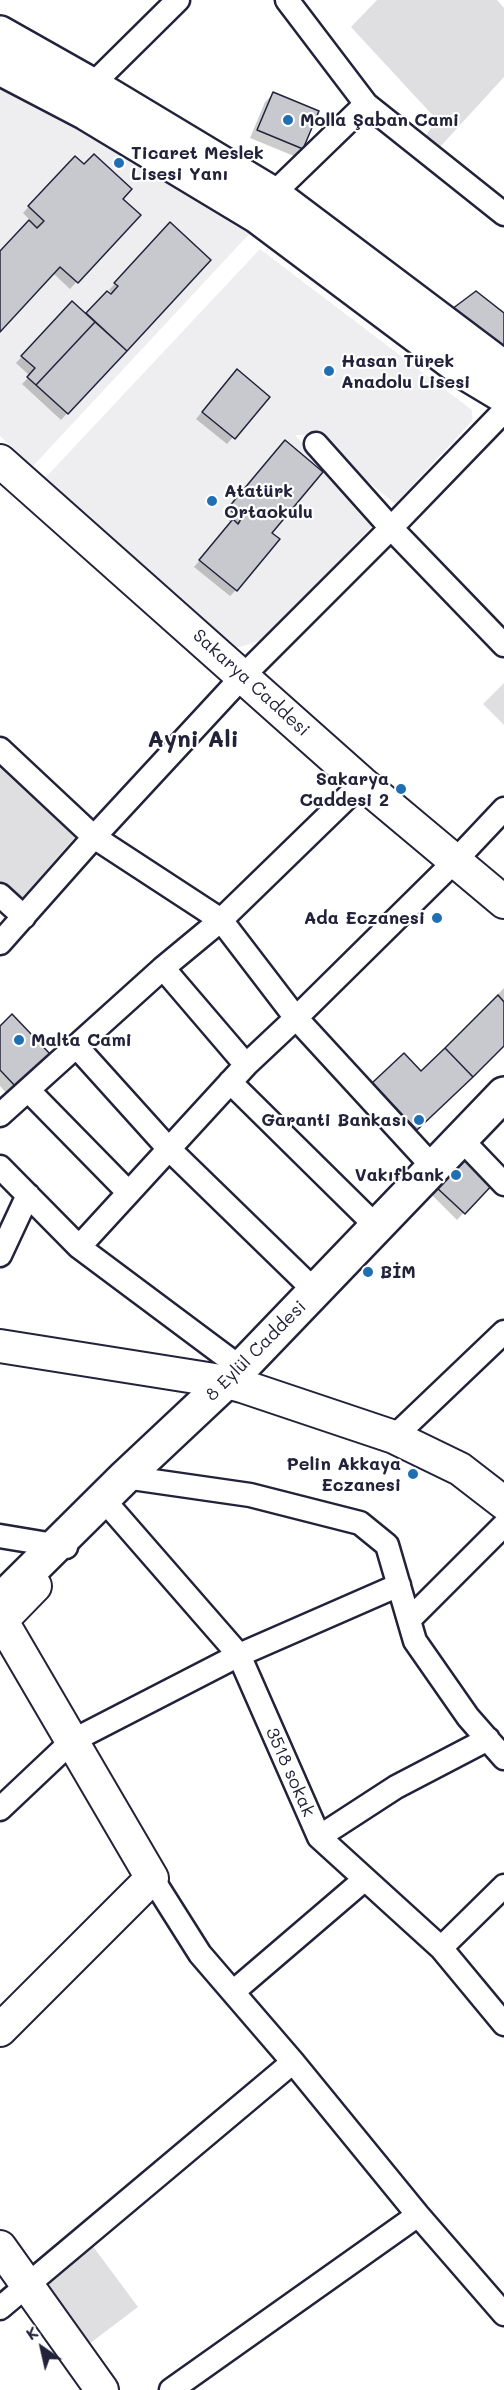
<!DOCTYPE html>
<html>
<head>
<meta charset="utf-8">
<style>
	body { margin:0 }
	#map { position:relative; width:504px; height:2390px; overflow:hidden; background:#fff; font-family:Mali,sans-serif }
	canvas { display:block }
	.north { position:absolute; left:12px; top:2318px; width:60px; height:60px; -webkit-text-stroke:4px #fff; paint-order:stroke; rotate:326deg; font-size:16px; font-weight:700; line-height:24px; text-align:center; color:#22223b }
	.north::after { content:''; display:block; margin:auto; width:21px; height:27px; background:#22223b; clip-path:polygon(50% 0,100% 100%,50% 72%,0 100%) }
</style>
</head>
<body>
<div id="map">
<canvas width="504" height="2390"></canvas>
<div class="north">K</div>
</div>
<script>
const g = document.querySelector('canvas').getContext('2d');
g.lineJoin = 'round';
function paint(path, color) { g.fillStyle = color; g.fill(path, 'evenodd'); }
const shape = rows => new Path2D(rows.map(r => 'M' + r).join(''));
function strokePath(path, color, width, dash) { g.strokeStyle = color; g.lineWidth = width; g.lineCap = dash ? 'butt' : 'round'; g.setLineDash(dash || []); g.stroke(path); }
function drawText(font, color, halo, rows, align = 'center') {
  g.font = font + ' Mali,sans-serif'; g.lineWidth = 4.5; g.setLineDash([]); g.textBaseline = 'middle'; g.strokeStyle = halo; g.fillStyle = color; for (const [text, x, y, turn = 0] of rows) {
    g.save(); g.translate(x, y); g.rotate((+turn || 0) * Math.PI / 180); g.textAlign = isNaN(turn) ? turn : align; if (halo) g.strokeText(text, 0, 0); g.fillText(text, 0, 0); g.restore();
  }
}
const built = shape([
	[0,86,98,134,252,231,33,466,0,436],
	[260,249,472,410,472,421,395,504,313,435,295,435,374,524,264,640,232,649,45,478]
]);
const green = shape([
	[377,0,497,0,504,8,504,77,439,148,425,137,437,120,351,27],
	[504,683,504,725,483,704],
	[0,768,75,837,20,900,0,882],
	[92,2245,138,2307,89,2344,44,2284]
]);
const shadow = shape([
	[273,94,302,148,294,156,250,138,265,102],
	[68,164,121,199,139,215,70,289,53,273,0,330,0,252,30,220,23,213],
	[164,230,209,260,61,420,22,384,30,376,16,363,66,309,86,315,107,293,111,296,113,294,109,290],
	[230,378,268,397,227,444,196,419],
	[278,448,270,533,236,590,230,596,194,567,232,523,223,515],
	[504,988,504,1043,410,1135,367,1090,404,1055,421,1073],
	[0,1028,49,1055,8,1095,0,1086],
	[466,1157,493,1182,457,1220,431,1194]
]);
const building = shape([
	[273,92,319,111,303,149,257,130,273,92],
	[94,154,132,189,123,199,141,215,78,283,60,267,0,332,0,251,29,220,37,228,44,221,28,206,75,156,84,164,94,154],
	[170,222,211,260,127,351,86,313,107,291,111,294,118,286,114,283,170,222],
	[476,291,504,313,504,362,444,315,476,291],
	[72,301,95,322,36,385,27,377,35,368,21,356,72,301],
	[95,322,127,351,68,414,36,385,95,322],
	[237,369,270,397,235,439,202,412,237,369],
	[285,440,323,472,272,533,280,539,237,591,199,560,233,519,238,524,241,519,228,508,285,440],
	[498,995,504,1002,504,1046,473,1077,445,1048,498,995],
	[12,1014,51,1055,17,1088,0,1070,0,1026,12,1014],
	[445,1048,473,1077,417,1130,372,1083,404,1053,421,1071,445,1048],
	[466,1155,495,1182,465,1214,436,1187,466,1155]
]);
const street = shape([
	[287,0,366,104,504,214],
	[92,85,178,0],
	[273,194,366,104],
	[316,444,391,528,504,645],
	[0,749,94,837,221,920,296,1018,433,1167],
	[0,895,24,917],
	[0,943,94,837,243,676,391,528,504,411],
	[163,968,246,1065],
	[76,1046,168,1148,315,1291],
	[230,1082,376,1226],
	[28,1090,128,1192],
	[0,1115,163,968,221,920,362,783],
	[461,1139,504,1184],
	[0,1167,79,1247,241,1368],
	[79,1247,246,1065,296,1018,455,861,504,809],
	[0,1255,28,1195],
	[394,1437,504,1332],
	[125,1477,250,1495,360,1523,387,1545,415,1641,468,1717,504,1758],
	[103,1499,239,1655,319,1837,441,1948,504,2024],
	[0,1536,66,1547],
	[409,1620,504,1525],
	[0,1809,72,1741,239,1655,399,1585],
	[319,1837,396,1787,488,1739],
	[152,1878,200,1954,293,2062,418,2215,504,2314],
	[441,1948,504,1886],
	[233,1992,365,1879],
	[0,2308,293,2062],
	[171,2390,418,2215]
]);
const secondary = shape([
	[0,461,362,783,504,902],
	[0,1346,227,1382,242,1386,394,1437,460,1469,504,1503],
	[0,1618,152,1878,0,2030],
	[0,1622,35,1586],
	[0,2247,102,2390]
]);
const primary = shape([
	[0,33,92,85,273,194,504,368],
	[0,68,86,113,257,216,469,375,504,396],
	[0,1601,125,1477,241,1368,504,1094]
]);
const markers = [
	[288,120,6,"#1f6fb2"],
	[119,163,6,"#1f6fb2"],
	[329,371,6,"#1f6fb2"],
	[212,501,6,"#1f6fb2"],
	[401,789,6,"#1f6fb2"],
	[437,918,6,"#1f6fb2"],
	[19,1040,6,"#1f6fb2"],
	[419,1120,6,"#1f6fb2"],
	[456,1175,6,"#1f6fb2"],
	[368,1272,6,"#1f6fb2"],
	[413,1474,6,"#1f6fb2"]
];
const poiNames = [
	["Molla Şaban Cami",300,120],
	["Ticaret Meslek",131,153],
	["Lisesi Yanı",131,174],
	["Hasan Türek",341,361],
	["Anadolu Lisesi",341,382],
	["Atatürk",224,491],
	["Ortaokulu",224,512],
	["Sakarya",389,779,"right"],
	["Caddesi 2",389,800,"right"],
	["Ada Eczanesi",425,918,"right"],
	["Malta Cami",31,1040],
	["Garanti Bankası",407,1120,"right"],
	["Vakıfbank",444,1175,"right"],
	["BİM",380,1272],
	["Pelin Akkaya",401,1464,"right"],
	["Eczanesi",401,1485,"right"]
];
const streetNames = [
	["Sakarya Caddesi",251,683,42],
	["8 Eylül Caddesi",256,1351,-45],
	["3518 sokak",290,1772,66]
];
const districtNames = [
	["Ayni Ali",193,740]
];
paint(built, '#eeeef1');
paint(green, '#dfdfe2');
paint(shadow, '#0003');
paint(building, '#c8c8cf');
strokePath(building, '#22223b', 1.5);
strokePath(street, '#22223b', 27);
strokePath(secondary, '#22223b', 36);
strokePath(primary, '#22223b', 38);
strokePath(street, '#fff', 22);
strokePath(secondary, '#fff', 32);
strokePath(primary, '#fff', 33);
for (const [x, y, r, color] of markers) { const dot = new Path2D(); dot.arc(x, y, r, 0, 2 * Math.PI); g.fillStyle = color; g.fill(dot); strokePath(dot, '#fff', 2); }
drawText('bold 18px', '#22223b', '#fff', poiNames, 'left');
drawText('18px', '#22223b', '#fff', streetNames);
drawText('bold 24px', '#22223b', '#fff', districtNames);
</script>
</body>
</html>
